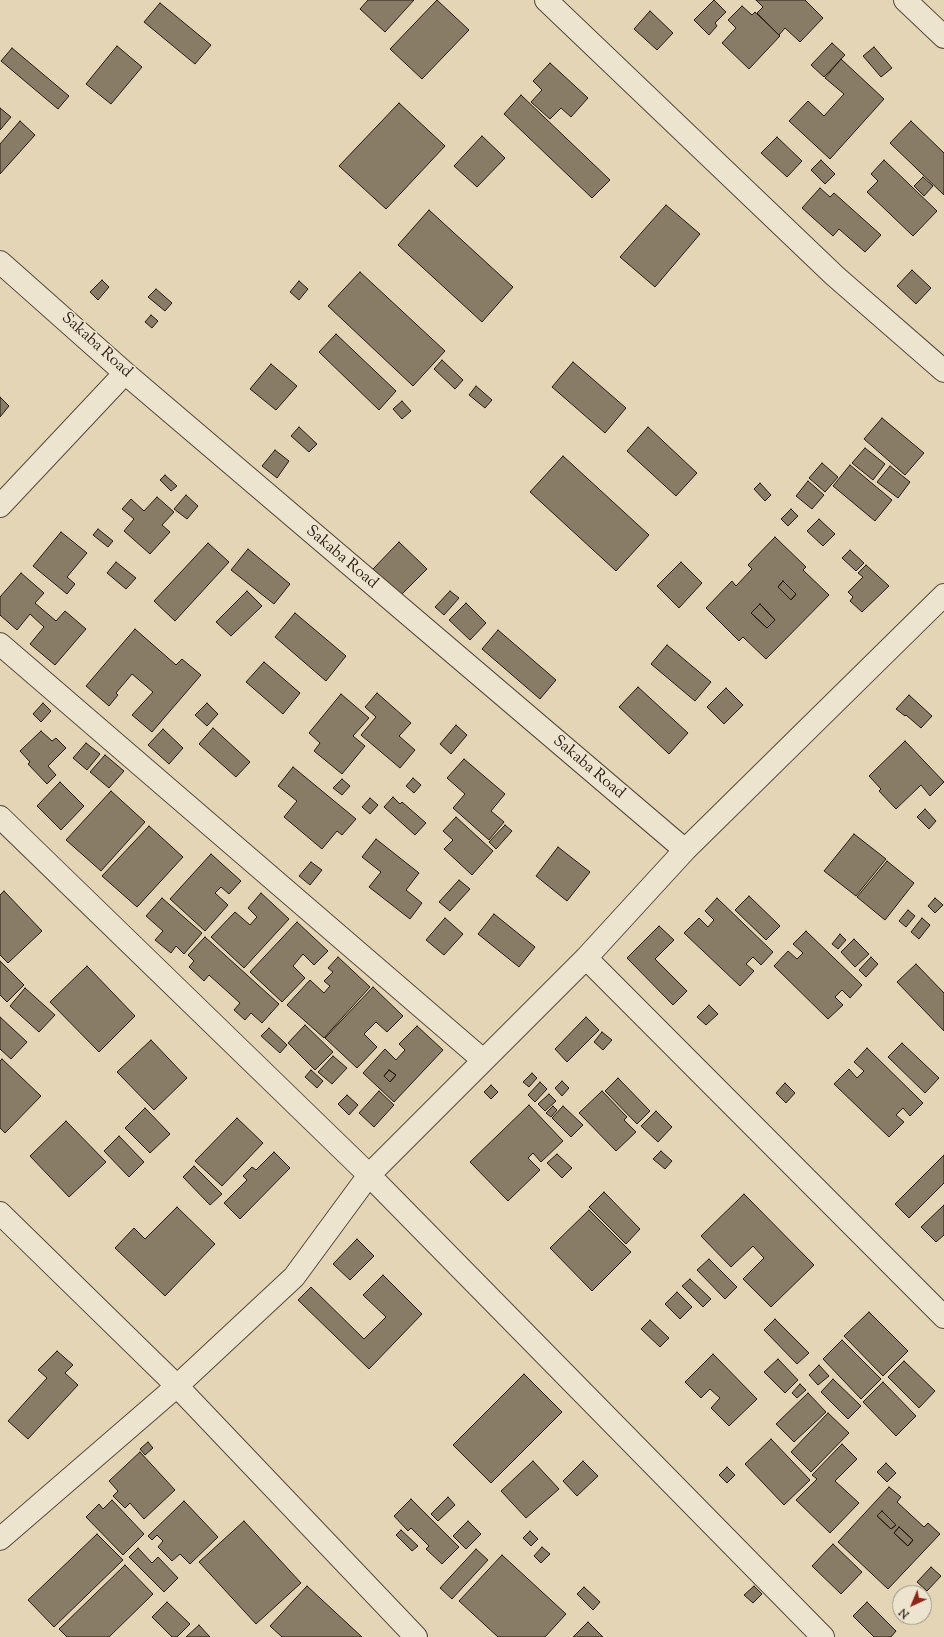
<!DOCTYPE html>
<html>
<head>
<meta charset="utf-8">
<style>
	body { margin:0 }
	#map { position:relative; width:944px; height:1637px; overflow:hidden; background:#e3d5b6; font-family:"Sorts Mill Goudy",serif }
	canvas { display:block }
	.north { position:absolute; left:892px; top:1585px; width:40px; height:40px; box-sizing:border-box; background:#ede4d0; border:1px solid #9e9483; border-radius:50%; rotate:224deg; font-size:11px; font-weight:700; line-height:16px; text-align:center; color:#271b10 }
	.north::after { content:''; display:block; margin:auto; width:14px; height:18px; background:#8f2418; clip-path:polygon(50% 0,100% 100%,50% 72%,0 100%) }
</style>
</head>
<body>
<div id="map">
<canvas width="944" height="1637"></canvas>
<div class="north">N</div>
</div>
<script>
const g = document.querySelector('canvas').getContext('2d');
g.lineJoin = 'round';
function paint(path, color) { g.fillStyle = color; g.fill(path, 'evenodd'); }
const shape = rows => new Path2D(rows.map(r => 'M' + r).join(''));
function strokePath(path, color, width, dash) { g.strokeStyle = color; g.lineWidth = width; g.lineCap = dash ? 'butt' : 'round'; g.setLineDash(dash || []); g.stroke(path); }
function drawText(font, color, halo, rows, align = 'center') {
  g.font = font + ' "Sorts Mill Goudy",serif'; g.lineWidth = 3.5; g.setLineDash([]); g.textBaseline = 'middle'; g.strokeStyle = halo; g.fillStyle = color; for (const [text, x, y, turn = 0] of rows) {
    g.save(); g.translate(x, y); g.rotate((+turn || 0) * Math.PI / 180); g.textAlign = isNaN(turn) ? turn : align; if (halo) g.strokeText(text, 0, 0); g.fillText(text, 0, 0); g.restore();
  }
}
const building = shape([
	[368,0,414,0,385,32,360,9,368,0],
	[437,0,469,30,422,79,390,49,437,0],
	[714,0,726,12,715,23,717,26,709,35,694,20,714,0],
	[756,0,805,0,823,18,800,42,785,28,779,35,757,13,763,7,756,0],
	[160,3,211,45,195,64,144,22,160,3],
	[742,6,752,15,755,12,780,36,749,69,722,43,736,28,728,20,742,6],
	[650,11,673,33,657,50,634,29,650,11],
	[832,43,845,55,824,77,811,65,832,43],
	[117,46,142,67,111,104,86,84,117,46],
	[874,47,892,68,881,77,863,56,874,47],
	[12,48,69,96,58,109,1,61,12,48],
	[841,59,884,99,830,159,789,121,808,101,824,116,844,94,825,78,841,59],
	[550,63,588,98,571,117,561,108,550,119,531,102,542,90,533,81,550,63],
	[521,95,610,180,592,198,504,114,521,95],
	[399,103,445,146,386,209,339,166,399,103],
	[0,108,11,117,0,130,0,108],
	[20,121,35,135,0,174,0,144,20,121],
	[911,121,944,153,944,195,890,143,911,121],
	[482,136,505,158,477,187,454,166,482,136],
	[777,137,802,161,787,177,761,153,777,137],
	[821,160,835,174,825,184,811,170,821,160],
	[884,160,937,211,913,236,867,192,878,181,871,174,884,160],
	[923,177,933,186,924,196,914,186,923,177],
	[820,188,830,197,834,193,881,235,865,252,839,229,833,236,802,208,820,188],
	[666,205,700,234,655,287,620,257,666,205],
	[429,210,513,287,482,322,398,245,429,210],
	[912,270,931,288,916,304,897,286,912,270],
	[360,272,445,351,413,386,328,306,360,272],
	[102,280,109,287,98,300,90,292,102,280],
	[299,281,308,289,299,300,290,292,299,281],
	[156,289,172,303,165,311,148,297,156,289],
	[151,315,158,321,152,328,145,322,151,315],
	[336,334,396,391,379,410,319,352,336,334],
	[442,360,463,380,455,389,434,369,442,360],
	[573,362,626,408,605,433,552,387,573,362],
	[271,364,297,386,276,410,250,389,271,364],
	[476,386,492,400,485,408,469,395,476,386],
	[0,397,9,406,0,417,0,397],
	[402,401,411,411,402,419,393,409,402,401],
	[882,418,924,453,905,475,864,439,882,418],
	[299,427,317,444,309,452,291,436,299,427],
	[648,427,697,473,676,496,627,451,648,427],
	[865,448,885,464,873,480,852,463,865,448],
	[275,450,289,461,277,478,262,466,275,450],
	[563,456,649,535,616,571,530,492,563,456],
	[822,463,838,477,825,492,809,478,822,463],
	[850,465,892,500,875,521,833,486,850,465],
	[890,466,910,482,898,498,877,482,890,466],
	[165,475,177,486,171,491,160,480,165,475],
	[808,481,824,495,812,509,796,496,808,481],
	[760,483,771,495,765,501,754,489,760,483],
	[186,495,198,506,187,519,174,509,186,495],
	[157,497,174,512,162,525,170,532,150,554,124,531,134,519,122,509,131,499,144,511,157,497],
	[791,509,798,516,788,526,781,519,791,509],
	[819,519,835,534,823,546,807,531,819,519],
	[98,529,113,541,108,547,93,535,98,529],
	[61,532,87,553,67,577,75,584,67,594,33,566,61,532],
	[775,537,806,567,803,570,829,595,766,659,743,637,739,641,706,608,732,581,736,586,752,569,748,565,775,537],
	[783,581,796,594,791,600,778,587,783,581],
	[760,604,775,620,767,628,751,613,760,604],
	[399,542,427,569,400,596,373,569,399,542],
	[208,543,229,562,175,621,154,601,208,543],
	[248,549,290,584,274,604,231,570,248,549],
	[850,550,864,563,856,571,842,558,850,550],
	[116,562,136,578,126,589,107,573,116,562],
	[681,562,702,583,679,608,657,586,681,562],
	[866,565,889,586,862,612,850,601,853,597,848,592,863,577,858,573,866,565],
	[21,573,44,593,35,603,56,621,65,611,86,629,55,665,30,644,44,627,30,614,17,630,0,615,0,597,21,573],
	[783,581,796,594,791,600,778,587,783,581],
	[247,591,262,606,231,636,216,622,247,591],
	[450,591,459,598,444,615,435,607,450,591],
	[466,603,486,623,470,640,449,620,466,603],
	[760,604,775,620,767,628,751,613,760,604],
	[295,613,346,656,326,681,275,637,295,613],
	[135,629,176,665,182,659,201,675,152,732,132,715,153,692,132,674,116,693,118,695,109,706,86,686,135,629],
	[498,630,556,680,540,699,482,649,498,630],
	[667,645,711,682,695,701,651,664,667,645],
	[264,662,300,693,283,714,246,682,264,662],
	[638,687,688,733,669,754,619,707,638,687],
	[726,688,743,705,724,724,707,707,726,688],
	[377,693,411,723,399,736,415,750,400,768,361,735,376,717,365,707,377,693],
	[341,694,369,718,353,736,365,746,342,774,314,751,320,743,309,733,341,694],
	[909,695,932,716,921,728,906,715,905,716,896,709,909,695],
	[43,703,51,711,41,722,33,714,43,703],
	[207,703,218,714,207,726,195,715,207,703],
	[456,725,467,735,451,754,440,744,456,725],
	[213,728,250,762,236,777,199,744,213,728],
	[163,729,183,748,169,764,148,745,163,729],
	[41,731,52,741,56,738,66,748,48,766,56,775,47,784,28,764,30,762,20,751,41,731],
	[905,741,944,782,930,796,921,785,896,809,879,791,881,789,869,776,905,741],
	[86,743,100,754,87,770,73,758,86,743],
	[105,755,124,771,109,788,90,772,105,755],
	[464,759,505,794,491,811,504,822,489,840,453,808,465,794,447,778,464,759],
	[293,767,356,819,342,835,337,831,322,849,284,817,297,801,278,786,293,767],
	[413,778,421,785,414,793,406,786,413,778],
	[342,779,350,786,342,795,333,788,342,779],
	[60,782,84,806,61,830,37,806,60,782],
	[111,791,145,822,101,871,66,840,111,791],
	[393,797,400,804,402,802,426,823,415,835,384,807,393,797],
	[370,798,378,805,370,814,362,807,370,798],
	[925,809,936,821,929,829,917,817,925,809],
	[456,817,493,851,472,875,444,849,453,840,443,831,456,817],
	[505,825,512,831,496,849,489,842,505,825],
	[149,826,183,857,137,907,102,876,149,826],
	[854,834,886,859,856,896,824,871,854,834],
	[376,839,419,873,406,890,422,903,410,919,369,887,381,872,362,857,376,839],
	[558,847,590,872,567,901,536,876,558,847],
	[211,854,241,881,229,894,221,887,215,893,228,905,205,931,170,899,211,854],
	[887,861,914,883,885,920,857,897,887,861],
	[311,862,322,870,310,885,299,876,311,862],
	[459,880,470,889,450,911,439,902,459,880],
	[4,891,42,931,8,963,0,955,0,895,4,891],
	[261,893,289,919,244,968,211,937,235,912,250,925,257,917,248,908,261,893],
	[749,896,780,926,766,940,735,910,749,896],
	[162,898,202,933,184,954,176,946,171,953,155,940,163,931,146,916,162,898],
	[717,898,773,952,761,965,753,957,746,964,754,971,740,986,684,933,699,918,708,927,714,920,705,911,717,898],
	[935,898,943,905,935,913,928,906,935,898],
	[908,910,915,916,906,927,899,921,908,910],
	[494,914,535,947,519,967,478,934,494,914],
	[445,918,463,934,444,955,426,940,445,918],
	[922,918,930,925,919,939,911,932,922,918],
	[297,922,328,951,314,965,303,954,293,966,305,978,282,1002,250,972,297,922],
	[659,926,674,940,655,959,687,991,673,1005,627,958,659,926],
	[806,931,862,985,850,998,842,990,835,997,843,1005,828,1019,774,966,788,951,797,959,803,953,793,944,806,931],
	[840,934,846,940,838,949,832,944,840,934],
	[205,937,279,1004,262,1023,251,1013,245,1020,234,1010,240,1003,209,975,204,981,189,967,194,961,188,955,205,937],
	[854,939,869,954,855,967,841,952,854,939],
	[338,957,370,987,324,1038,287,1005,310,980,324,993,330,986,324,981,333,972,328,968,338,957],
	[871,957,878,964,866,977,859,970,871,957],
	[0,961,24,985,7,1002,0,995,0,961],
	[916,964,944,993,944,1031,897,982,916,964],
	[87,966,135,1016,99,1052,50,1002,87,966],
	[373,987,403,1016,387,1032,376,1022,364,1034,377,1047,357,1068,325,1038,373,987],
	[25,988,55,1015,39,1032,10,1006,25,988],
	[709,1005,718,1014,706,1025,697,1017,709,1005],
	[0,1017,27,1042,11,1059,0,1049,0,1017],
	[586,1017,599,1030,567,1062,555,1049,586,1017],
	[305,1025,333,1052,315,1070,288,1043,305,1025],
	[417,1026,443,1050,394,1102,363,1073,385,1049,396,1060,405,1050,399,1044,417,1026],
	[389,1070,396,1075,390,1082,384,1076,389,1070],
	[269,1028,287,1045,280,1053,261,1036,269,1028],
	[602,1032,612,1040,603,1050,594,1042,602,1032],
	[151,1040,187,1078,154,1110,117,1072,151,1040],
	[902,1043,939,1078,925,1093,888,1057,902,1043],
	[867,1048,923,1103,910,1116,903,1108,896,1115,904,1122,889,1137,834,1084,849,1069,857,1078,864,1071,854,1062,867,1048],
	[333,1056,347,1068,332,1084,318,1072,333,1056],
	[2,1059,41,1096,5,1133,0,1128,0,1061,2,1059],
	[311,1070,323,1081,317,1088,305,1077,311,1070],
	[389,1070,396,1075,390,1082,384,1076,389,1070],
	[532,1073,537,1078,529,1087,523,1082,532,1073],
	[618,1078,650,1111,637,1124,605,1091,618,1078],
	[562,1081,569,1088,562,1096,555,1088,562,1081],
	[540,1082,547,1089,535,1102,528,1095,540,1082],
	[785,1083,795,1093,786,1103,776,1093,785,1083],
	[491,1085,498,1092,491,1099,484,1092,491,1085],
	[379,1091,394,1105,374,1127,359,1113,379,1091],
	[602,1091,627,1117,624,1120,636,1132,616,1151,579,1113,602,1091],
	[549,1094,556,1101,545,1111,538,1104,549,1094],
	[347,1095,358,1105,349,1115,338,1104,347,1095],
	[529,1105,563,1141,541,1162,533,1153,528,1158,540,1170,508,1201,470,1162,529,1105],
	[553,1106,557,1110,551,1117,546,1113,553,1106],
	[563,1106,583,1125,571,1137,552,1118,563,1106],
	[145,1108,170,1134,150,1153,125,1128,145,1108],
	[656,1111,672,1127,658,1142,641,1126,656,1111],
	[237,1118,263,1143,222,1186,195,1161,237,1118],
	[66,1121,106,1162,69,1197,30,1156,66,1121],
	[119,1136,144,1162,129,1177,104,1151,119,1136],
	[661,1151,672,1161,665,1169,653,1159,661,1151],
	[274,1152,290,1168,240,1219,224,1203,247,1180,243,1176,252,1167,256,1170,274,1152],
	[557,1154,572,1168,562,1178,547,1163,557,1154],
	[944,1155,944,1183,909,1218,895,1204,944,1155],
	[194,1166,222,1194,210,1205,183,1177,194,1166],
	[604,1192,640,1229,626,1244,589,1207,604,1192],
	[744,1194,814,1265,771,1307,743,1279,764,1258,753,1246,731,1267,701,1236,744,1194],
	[944,1205,944,1235,936,1242,921,1227,944,1205],
	[177,1207,215,1244,165,1296,115,1248,134,1228,145,1239,177,1207],
	[589,1210,631,1252,592,1291,550,1248,589,1210],
	[357,1239,374,1256,350,1280,333,1264,357,1239],
	[709,1259,737,1287,725,1299,697,1270,709,1259],
	[383,1275,422,1314,369,1369,298,1300,311,1287,364,1339,386,1317,363,1295,383,1275],
	[690,1279,711,1299,703,1307,682,1286,690,1279],
	[677,1292,692,1307,680,1319,665,1304,677,1292],
	[869,1312,908,1351,883,1376,844,1336,869,1312],
	[775,1319,809,1353,797,1364,764,1330,775,1319],
	[650,1320,669,1338,660,1347,641,1329,650,1320],
	[842,1340,881,1379,861,1399,823,1359,842,1340],
	[57,1351,73,1365,65,1373,78,1385,28,1439,8,1421,47,1378,38,1370,57,1351],
	[713,1354,757,1399,729,1426,711,1408,720,1398,710,1389,701,1398,685,1382,713,1354],
	[778,1359,798,1380,785,1393,764,1372,778,1359],
	[904,1361,935,1391,919,1408,888,1377,904,1361],
	[819,1365,829,1376,818,1385,809,1375,819,1365],
	[524,1374,562,1412,491,1483,453,1445,524,1374],
	[833,1379,861,1406,848,1419,821,1392,833,1379],
	[883,1382,916,1416,896,1436,863,1402,883,1382],
	[800,1384,806,1390,797,1398,792,1393,800,1384],
	[808,1393,826,1412,794,1442,776,1424,808,1393],
	[828,1413,849,1433,811,1472,791,1452,828,1413],
	[771,1439,810,1480,784,1505,745,1464,771,1439],
	[148,1442,153,1448,145,1455,140,1449,148,1442],
	[842,1444,857,1459,835,1481,859,1503,830,1533,796,1500,817,1479,812,1475,842,1444],
	[140,1452,175,1490,144,1519,130,1503,125,1508,113,1496,118,1491,109,1481,140,1452],
	[533,1461,559,1489,526,1518,501,1491,533,1461],
	[583,1461,598,1476,577,1496,563,1481,583,1461],
	[886,1463,896,1473,887,1482,877,1472,886,1463],
	[727,1467,735,1475,727,1483,719,1475,727,1467],
	[889,1487,901,1497,897,1502,924,1527,928,1523,940,1534,888,1589,838,1542,889,1487],
	[882,1511,896,1525,891,1529,877,1516,882,1511],
	[899,1527,913,1540,908,1546,894,1533,899,1527],
	[448,1497,455,1505,438,1521,431,1514,448,1497],
	[411,1499,459,1547,442,1564,426,1549,429,1546,411,1528,408,1531,394,1516,411,1499],
	[112,1500,144,1534,123,1555,86,1517,99,1504,103,1509,112,1500],
	[184,1501,218,1537,190,1564,180,1554,172,1561,158,1547,163,1541,157,1535,152,1540,148,1536,184,1501],
	[882,1511,896,1525,891,1529,877,1516,882,1511],
	[244,1521,301,1583,256,1624,199,1562,244,1521],
	[468,1521,481,1534,466,1549,453,1536,468,1521],
	[899,1527,913,1540,908,1546,894,1533,899,1527],
	[401,1530,418,1546,412,1551,396,1535,401,1530],
	[530,1531,538,1539,531,1546,523,1538,530,1531],
	[97,1534,123,1560,54,1627,28,1600,97,1534],
	[833,1544,862,1572,841,1594,812,1566,833,1544],
	[542,1547,550,1554,541,1563,534,1556,542,1547],
	[138,1548,152,1563,158,1557,178,1578,164,1592,129,1557,138,1548],
	[476,1549,488,1560,452,1599,440,1588,476,1549],
	[502,1555,566,1614,545,1637,498,1637,459,1601,502,1555],
	[125,1565,153,1594,109,1637,67,1637,59,1629,125,1565],
	[931,1567,941,1576,927,1591,917,1582,931,1567],
	[307,1586,362,1637,282,1637,270,1626,307,1586],
	[754,1586,762,1594,753,1603,744,1595,754,1586],
	[584,1587,600,1602,593,1610,577,1594,584,1587],
	[167,1602,190,1624,177,1637,172,1637,152,1617,167,1602],
	[867,1602,896,1631,891,1637,874,1637,853,1616,867,1602],
	[588,1622,603,1637,573,1637,588,1622],
	[199,1625,210,1637,186,1637,199,1625]
]);
const minor = shape([
	[546,0,835,276,944,371],
	[905,0,944,37],
	[0,262,125,373,685,850],
	[0,506,125,373],
	[0,644,483,1060],
	[0,817,369,1175,823,1637],
	[586,958,944,1317],
	[0,1213,177,1386,416,1637],
	[0,1539,177,1386,294,1277,369,1175,586,958,685,850,944,595]
]);
const streetNames = [
	["Sakaba Road",96,346,42],
	["Sakaba Road",341,558,40],
	["Sakaba Road",588,768,40]
];
paint(building, '#897c66');
strokePath(building, '#271b10', 1);
strokePath(minor, '#564a3a', 24);
strokePath(minor, '#ede4d0', 22);
drawText('16px', '#271b10', '#ede4d0', streetNames);
</script>
</body>
</html>
